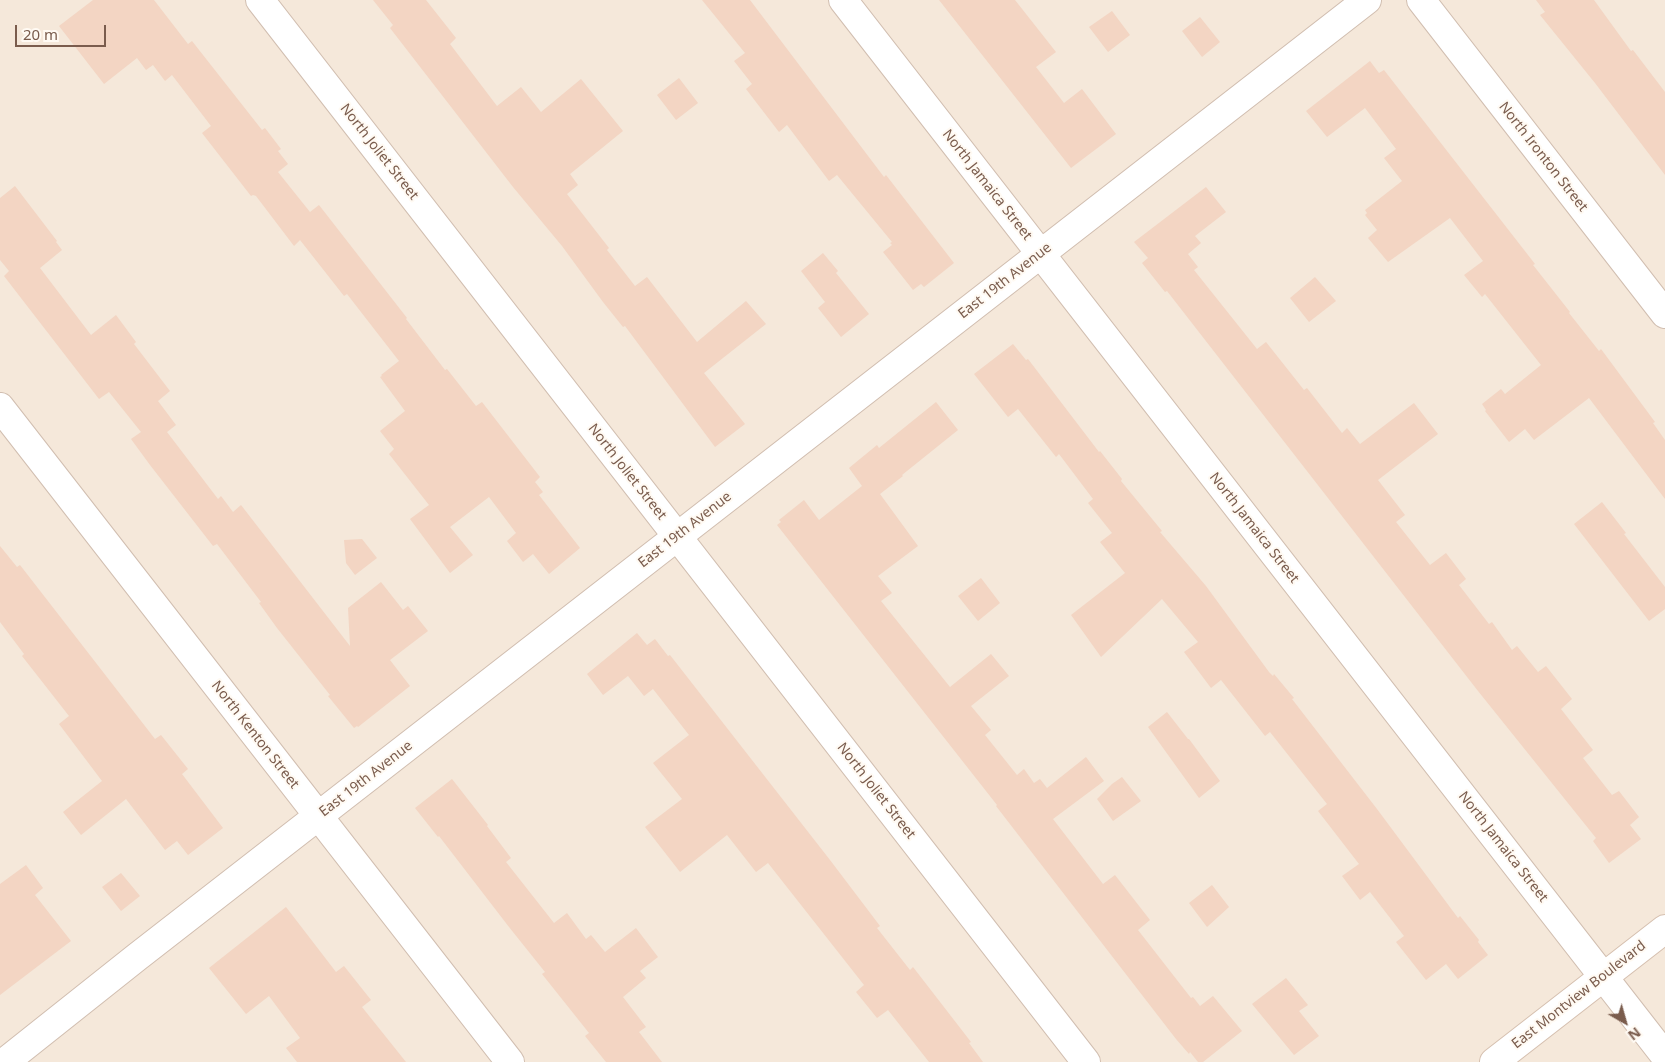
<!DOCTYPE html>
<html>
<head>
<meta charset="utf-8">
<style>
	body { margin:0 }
	#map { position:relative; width:1665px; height:1062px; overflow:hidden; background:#fdf6ec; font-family:"Noto Sans",sans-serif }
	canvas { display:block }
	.north { position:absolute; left:1600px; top:997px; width:50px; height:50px; -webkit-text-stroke:4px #fffaf3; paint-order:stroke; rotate:142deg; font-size:14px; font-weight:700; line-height:20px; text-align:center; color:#7a5c4d }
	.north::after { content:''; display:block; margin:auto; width:18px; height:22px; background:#7a5c4d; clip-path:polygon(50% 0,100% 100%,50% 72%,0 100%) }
	.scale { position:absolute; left:15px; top:25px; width:91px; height:22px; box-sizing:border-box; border:2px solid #7a5c4d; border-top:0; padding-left:6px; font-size:15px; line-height:18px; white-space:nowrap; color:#7a5c4d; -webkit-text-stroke:4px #fffaf3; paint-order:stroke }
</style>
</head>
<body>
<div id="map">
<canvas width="1665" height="1062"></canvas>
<div class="north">N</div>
<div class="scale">20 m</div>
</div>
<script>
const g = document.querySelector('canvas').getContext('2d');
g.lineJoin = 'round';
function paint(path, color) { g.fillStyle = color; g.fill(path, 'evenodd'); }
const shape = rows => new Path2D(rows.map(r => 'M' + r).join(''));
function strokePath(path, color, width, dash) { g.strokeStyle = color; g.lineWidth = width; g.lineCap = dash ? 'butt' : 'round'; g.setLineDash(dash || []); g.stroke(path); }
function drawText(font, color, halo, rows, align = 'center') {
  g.font = font + ' "Noto Sans",sans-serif'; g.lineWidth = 4; g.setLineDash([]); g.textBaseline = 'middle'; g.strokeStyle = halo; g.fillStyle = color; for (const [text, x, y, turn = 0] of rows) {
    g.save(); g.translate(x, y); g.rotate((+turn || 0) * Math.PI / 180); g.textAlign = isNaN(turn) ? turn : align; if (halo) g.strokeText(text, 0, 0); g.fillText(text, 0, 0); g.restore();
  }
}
const residential = shape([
	[0,0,1665,0,1665,1062,0,1062]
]);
const building = shape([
	[93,0,154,0,188,44,192,41,262,130,265,128,281,149,278,151,288,164,278,172,310,212,319,205,407,318,406,319,445,370,447,369,476,406,482,402,540,477,535,482,543,492,539,495,580,548,549,574,533,554,523,562,507,541,516,533,489,497,450,527,473,555,450,573,410,519,429,505,389,454,394,449,380,431,405,411,380,377,382,376,381,375,399,361,347,294,344,296,300,240,294,246,256,196,253,195,251,196,202,133,211,126,172,75,165,81,153,65,146,70,137,58,104,84,59,26],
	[373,0,426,0,456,38,450,44,497,106,521,87,541,112,581,79,623,131,570,174,578,185,567,194,609,248,607,250,635,286,647,277,697,342,746,301,766,324,704,373,745,424,715,447,625,326,623,327,603,302,562,246,513,187,390,28,393,25],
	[702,0,750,0,884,177,886,175,954,263,924,287,921,284,913,290,883,252,892,245,890,243,892,242,837,175,829,181,787,125,779,132,746,89,752,84,734,61,745,53],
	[939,0,1015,0,1056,52,1036,67,1064,103,1082,89,1116,134,1071,168],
	[1536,0,1594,0,1631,51,1633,50,1665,92,1665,175,1595,83,1540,15,1545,12],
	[1112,11,1130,35,1108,52,1089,27],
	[1200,17,1220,42,1202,57,1182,31],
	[1370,61,1379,73,1384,70,1535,264,1533,265,1570,312,1569,313,1599,351,1601,349,1655,422,1653,423,1665,440,1665,499,1589,398,1534,440,1525,429,1509,442,1485,411,1486,410,1482,404,1501,389,1505,394,1541,365,1485,294,1482,297,1464,275,1483,261,1450,218,1388,262,1368,238,1377,230,1365,215,1367,213,1365,210,1402,181,1384,158,1396,149,1365,108,1327,137,1306,111],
	[679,78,698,103,676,120,657,95],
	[15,186,57,241,56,242,62,250,40,268,91,335,116,315,136,342,134,344,170,391,158,401,176,425,167,432,218,499,221,496,233,512,241,505,350,646,348,608,381,582,403,610,408,606,428,631,390,660,410,686,358,727,357,726,354,728,328,696,330,695,277,628,259,603,261,602,217,544,213,546,150,465,131,439,141,432,109,392,99,399,4,276,9,271,0,260,0,198],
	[1206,187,1226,212,1195,236,1201,243,1188,254,1198,267,1194,270,1257,349,1266,342,1304,390,1307,388,1342,433,1347,428,1360,444,1414,403,1438,434,1378,480,1405,515,1396,522,1430,565,1446,553,1466,579,1459,585,1489,624,1492,622,1512,650,1517,646,1538,672,1546,666,1572,699,1561,709,1593,750,1583,758,1612,795,1619,791,1639,817,1630,825,1641,839,1609,863,1593,841,1596,838,1478,691,1167,291,1165,292,1142,263,1148,258,1134,242],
	[823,253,838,271,836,273,869,314,841,337,818,308,825,302,801,271],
	[1315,277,1336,301,1309,322,1290,298],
	[1013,344,1026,360,1028,359,1099,452,1100,451,1122,479,1121,481,1162,531,1160,532,1206,586,1269,672,1273,676,1274,674,1294,698,1292,699,1377,809,1458,918,1460,916,1479,940,1478,942,1488,955,1458,979,1446,964,1426,980,1396,942,1404,936,1370,892,1360,900,1342,876,1359,864,1318,811,1327,804,1270,732,1265,736,1221,680,1211,688,1184,652,1198,642,1162,599,1101,657,1071,615,1125,573,1100,542,1112,533,1088,503,1093,499,1059,454,1056,457,1018,409,1008,417,974,374],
	[936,402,958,430,902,475,903,476,880,494,918,546,878,576,892,593,881,601,950,687,991,654,1009,676,971,706,991,730,985,735,1017,775,1024,769,1034,783,1040,779,1047,788,1086,757,1104,781,1053,819,1103,884,1115,875,1150,920,1138,930,1191,998,1193,997,1200,1006,1213,996,1242,1031,1203,1062,1198,1062,1190,1052,1189,1054,1176,1039,996,806,997,805,777,525,781,522,779,520,804,500,819,520,862,486,849,468,877,445,879,448],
	[1602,502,1626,533,1624,534,1665,587,1665,609,1649,621,1574,524],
	[362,539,377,558,355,575,346,563,344,540],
	[0,546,17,567,20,565,155,739,161,735,188,769,182,774,223,828,188,855,177,841,165,850,126,799,81,835,63,812,102,781,59,724,69,716,22,656,24,654,0,622],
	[981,578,1000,603,978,621,958,596],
	[637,633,647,645,655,639,668,656,670,655,830,860,880,926,877,928,910,970,913,967,971,1042,969,1043,983,1062,929,1062,888,1010,877,1018,856,992,864,985,768,863,756,872,727,835,680,872,645,827,682,799,653,763,689,735,653,689,644,696,628,676,603,695,587,674],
	[1167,712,1188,739,1189,739,1220,781,1199,798,1148,727],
	[1122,777,1141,801,1113,821,1097,799,1112,784],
	[452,779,488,825,487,826,511,858,506,862,554,923,567,913,586,939,591,935,605,952,636,928,658,957,640,971,646,978,623,997,646,1027,639,1032,662,1062,606,1062,585,1036,589,1033,542,974,545,972,509,927,439,836,438,837,415,808],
	[26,865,43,888,35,895,71,941,0,995,0,884],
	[121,873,140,896,121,911,102,887],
	[1212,885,1229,907,1207,927,1189,903],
	[286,907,336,972,344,966,371,1000,362,1007,406,1062,297,1062,286,1048,300,1038,269,996,246,1014,209,968],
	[1286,978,1308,1005,1299,1011,1319,1036,1294,1055,1252,1004]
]);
const minor = shape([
	[260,0,1086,1062],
	[843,0,1665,1056],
	[1421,0,1665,314],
	[0,407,510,1062],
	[5,1062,137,957,1367,0]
]);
const secondary = shape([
	[1494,1062,1665,929]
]);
const streetNames = [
	["North Joliet Street",379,152,52],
	["North Ironton Street",1543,157,52],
	["North Jamaica Street",987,185,52],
	["East 19th Avenue",1005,281,-38],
	["North Joliet Street",627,472,52],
	["North Jamaica Street",1254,528,52],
	["East 19th Avenue",685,530,-38],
	["North Kenton Street",255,735,52],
	["East 19th Avenue",366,779,-38],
	["North Joliet Street",876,791,52],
	["North Jamaica Street",1503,847,52],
	["East Montview Boulevard",1579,995,-38]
];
paint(residential, '#f5e8da');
paint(building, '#f3d5c3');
strokePath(minor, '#d1beb0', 30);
strokePath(secondary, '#d6c0b0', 30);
strokePath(minor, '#fff', 28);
strokePath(secondary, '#fff', 28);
drawText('14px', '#7a5c4d', '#fffaf3', streetNames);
</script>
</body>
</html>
